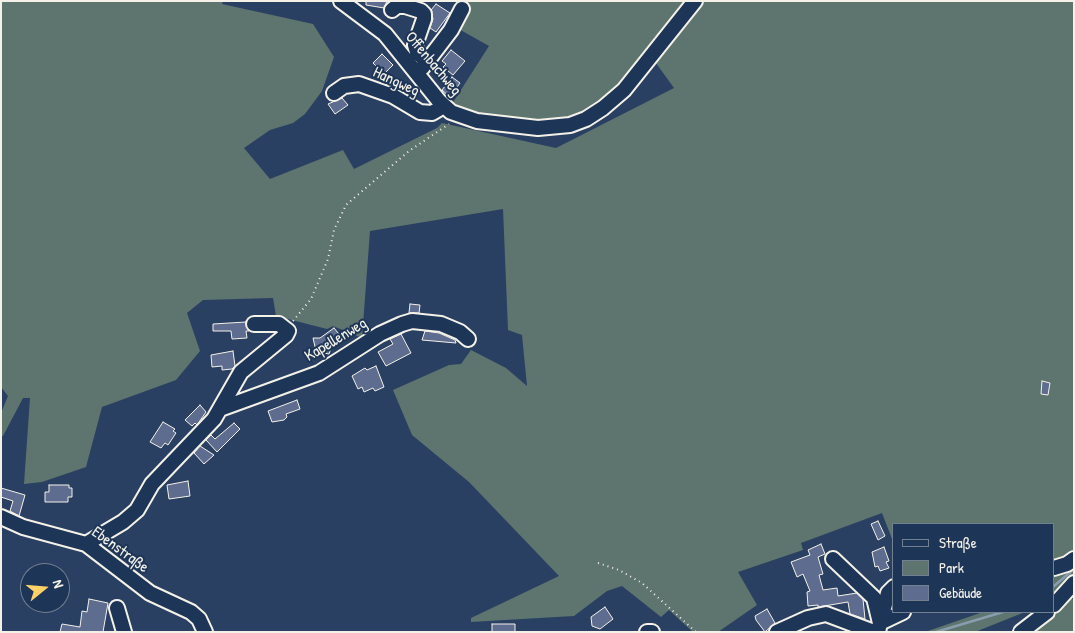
<!DOCTYPE html>
<html>
<head>
<meta charset="utf-8">
<style>
	body { margin:0 }
	#map { position:relative; width:1075px; height:633px; overflow:hidden; background:#2a4062; font-family:"Patrick Hand",sans-serif }
	canvas { display:block }
	.frame { position:absolute; inset:0; border:2px solid #f4f1e8; pointer-events:none }
	.legend { position:absolute; left:892px; top:523px; width:162px; height:90px; box-sizing:border-box; background:#1d3557; border:1px solid #738091; margin:0; padding:6px 9px; list-style:none; font-size:15px; color:#f4f1e8 }
	.legend li { display:flex; align-items:center; gap:10px; height:25px }
	.legend b { width:25px; border:1px solid #738091 }
	.north { position:absolute; left:20px; top:563px; width:50px; height:50px; box-sizing:border-box; background:#1d3557; border:1px solid #738091; border-radius:50%; rotate:73deg; font-size:14px; font-weight:700; line-height:20px; text-align:center; color:#f4f1e8 }
	.north::after { content:''; display:block; margin:auto; width:18px; height:22px; background:#ffd166; clip-path:polygon(50% 0,100% 100%,50% 72%,0 100%) }
</style>
</head>
<body>
<div id="map">
<canvas width="1075" height="633"></canvas>
<div class="frame"></div>
<ul class="legend">
<li><b style="height:6px;background:#1d3557"></b>Straße</li>
<li><b style="height:14px;background:#5e746f"></b>Park</li>
<li><b style="height:14px;background:#5e6c90"></b>Gebäude</li>
</ul>
<div class="north">N</div>
</div>
<script>
const g = document.querySelector('canvas').getContext('2d');
g.lineJoin = 'round';
function paint(path, color) { g.fillStyle = color; g.fill(path, 'evenodd'); }
const shape = rows => new Path2D(rows.map(r => 'M' + r).join(''));
function strokePath(path, color, width, dash) { g.strokeStyle = color; g.lineWidth = width; g.lineCap = dash ? 'butt' : 'round'; g.setLineDash(dash || []); g.stroke(path); }
function drawText(font, color, halo, rows, align = 'center') {
  g.font = font + ' "Patrick Hand",sans-serif'; g.lineWidth = 4; g.setLineDash([]); g.textBaseline = 'middle'; g.strokeStyle = halo; g.fillStyle = color; for (const [text, x, y, turn = 0] of rows) {
    g.save(); g.translate(x, y); g.rotate((+turn || 0) * Math.PI / 180); g.textAlign = isNaN(turn) ? turn : align; if (halo) g.strokeText(text, 0, 0); g.fillText(text, 0, 0); g.restore();
  }
}
const green = shape([
	[1,1,223,1,222,4,313,24,334,57,322,91,305,114,293,123,270,130,244,148,270,179,343,150,354,169,437,128,442,123,556,148,674,88,653,59,700,1,1074,1,1074,556,1054,566,1054,524,894,524,894,544,882,513,801,543,803,550,738,572,757,605,718,632,693,632,669,610,661,617,622,586,607,591,574,616,471,622,471,618,559,576,469,482,412,435,393,390,449,365,461,364,471,350,506,368,527,386,522,335,508,330,503,209,370,231,362,338,333,326,327,329,276,316,273,298,203,300,187,313,200,351,176,380,102,407,86,467,42,482,24,484,30,398,23,398,3,436,1,435,1,413,8,396,1,387],
	[466,1,692,1,604,105,567,121,559,118,537,122,464,112,450,107,489,46,457,28,465,14],
	[1074,566,1074,577,1054,595,1054,575,1060,571,1067,571],
	[1066,595,1074,600,1074,632,1026,632,1054,612],
	[983,612,1025,612,975,632,925,632]
]);
const stream = shape([
	[1054,586,1074,569],
	[936,632,1003,612]
]);
const building = shape([
	[366,1,387,1,384,8,366,5,366,1],
	[436,4,450,13,436,32,430,28,433,19,431,10,436,4],
	[451,50,465,61,453,75,443,67,446,64,442,61,451,50],
	[382,54,393,65,384,74,373,63,382,54],
	[452,77,460,83,450,97,442,90,452,77],
	[342,98,348,105,335,114,328,104,342,98],
	[410,304,420,305,419,313,409,313,410,304],
	[246,322,249,331,246,331,247,338,232,339,231,331,213,331,213,324,246,322],
	[334,328,343,339,331,348,329,354,316,351,313,338,320,338,334,328],
	[425,331,439,333,455,340,456,343,422,340,425,331],
	[401,334,411,353,386,366,378,352,393,344,390,339,401,334],
	[233,351,235,366,232,369,222,370,222,366,212,367,211,355,233,351],
	[376,366,384,387,375,391,373,388,364,392,362,387,358,389,352,376,365,368,367,370,376,366],
	[1042,381,1050,383,1048,395,1041,394,1042,381],
	[297,400,300,409,286,414,287,417,284,420,272,422,268,411,297,400],
	[200,405,206,412,197,425,195,423,192,426,185,420,200,405],
	[163,422,175,429,173,431,176,433,168,445,165,443,161,448,150,442,163,422],
	[234,423,240,429,217,452,206,440,211,435,215,439,234,423],
	[200,446,214,455,204,464,194,453,200,446],
	[188,481,190,496,169,499,167,485,188,481],
	[49,485,69,485,69,488,72,488,72,497,68,497,68,502,45,502,45,492,49,492,49,485],
	[1,488,25,495,19,516,10,511,13,501,1,497,1,488],
	[878,521,885,536,878,540,871,524,878,521],
	[821,544,825,554,818,557,823,574,819,575,823,590,837,588,838,596,857,593,863,599,865,619,850,614,848,602,818,607,818,605,808,606,807,592,810,591,803,574,797,577,791,562,810,555,808,550,821,544],
	[884,547,889,561,886,562,889,568,880,571,878,566,875,567,872,552,884,547],
	[89,599,108,603,103,632,60,632,62,624,80,627,82,611,87,612,89,599],
	[605,607,613,619,600,629,592,626,591,617,605,607],
	[767,609,775,623,765,632,756,620,755,616,767,609],
	[492,624,515,624,515,632,492,632,492,624]
]);
const path = shape([
	[293,321,311,299,328,259,334,230,346,205,409,151,449,124],
	[598,563,619,570,642,583,696,632]
]);
const minor = shape([
	[341,1,385,34,439,101,451,112,477,121,538,128,570,125,586,119,603,108,624,90,695,1],
	[392,10,397,6,405,6,421,11,424,14,424,19,415,45,417,52,427,62],
	[422,68,451,30,462,9],
	[334,93,344,86,359,84,393,96,420,112,432,113,444,106],
	[220,409,319,373,380,334,402,324,412,321,441,324,460,332,468,339],
	[1,517,23,527,86,544,150,593,191,612,199,619,205,632],
	[86,544,123,522,137,510,152,484,214,419,241,372,286,335,288,331,279,324,254,324],
	[833,559,874,598,880,623,878,632],
	[1054,568,1067,564,1074,559],
	[894,587,888,593,880,623,903,612],
	[1054,605,1074,583],
	[117,608,124,632],
	[647,632,652,632],
	[777,632,808,618,826,614,874,632],
	[1021,632,1047,612]
]);
const streetNames = [
	["Offenbachweg",433,64,50],
	["Hangweg",396,82,25],
	["Kapellenweg",336,340,-31],
	["Ebenstraße",120,550,36]
];
paint(green, '#5e746f');
strokePath(stream, '#889eae', 2.5);
paint(building, '#5e6c90');
strokePath(building, '#f4f1e8', 1);
strokePath(minor, '#f4f1e8', 18);
strokePath(path, '#f4f1e8', 2, [1, 4]);
strokePath(minor, '#1d3557', 14);
drawText('16px', '#f4f1e8', '#1d3557', streetNames);
</script>
</body>
</html>
